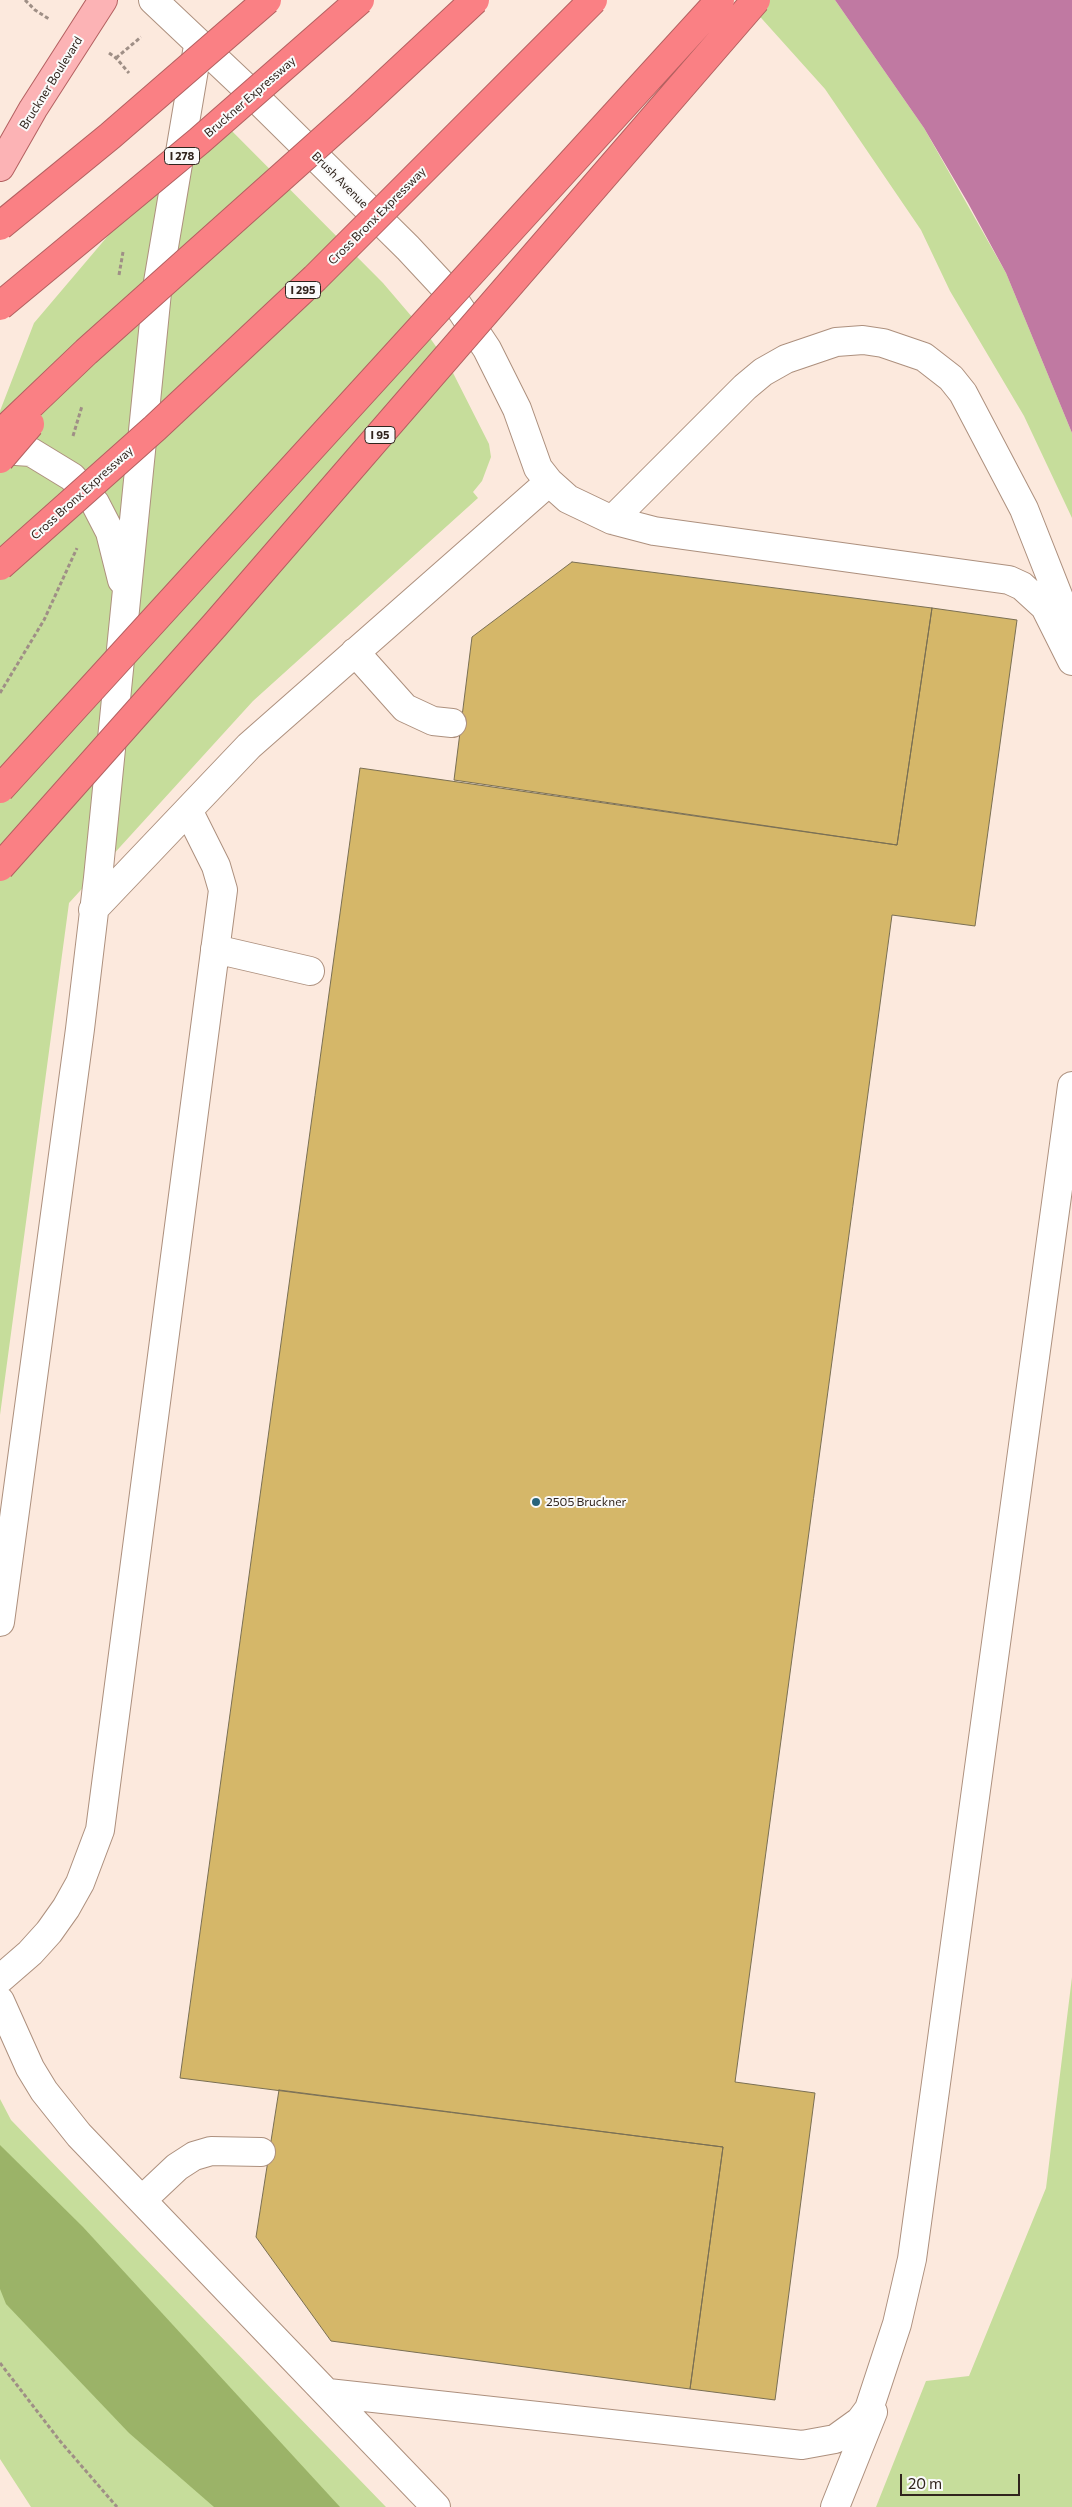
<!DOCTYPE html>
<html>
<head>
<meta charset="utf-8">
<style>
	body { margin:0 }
	#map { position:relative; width:1072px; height:2507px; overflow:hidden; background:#fce9dd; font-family:Commissioner,sans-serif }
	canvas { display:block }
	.scale { position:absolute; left:900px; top:2474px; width:120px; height:22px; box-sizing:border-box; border:2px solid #30241d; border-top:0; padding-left:6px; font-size:15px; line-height:18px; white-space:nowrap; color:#30241d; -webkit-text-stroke:4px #fafafa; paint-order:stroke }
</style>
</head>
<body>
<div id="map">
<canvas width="1072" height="2507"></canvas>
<div class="scale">20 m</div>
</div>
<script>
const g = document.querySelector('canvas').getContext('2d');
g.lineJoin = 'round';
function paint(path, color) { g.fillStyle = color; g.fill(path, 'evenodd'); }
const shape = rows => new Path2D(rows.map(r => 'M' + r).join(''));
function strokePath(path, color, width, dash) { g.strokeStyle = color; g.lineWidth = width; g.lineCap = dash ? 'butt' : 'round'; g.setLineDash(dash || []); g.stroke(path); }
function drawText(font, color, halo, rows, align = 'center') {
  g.font = font + ' Commissioner,sans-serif'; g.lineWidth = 4; g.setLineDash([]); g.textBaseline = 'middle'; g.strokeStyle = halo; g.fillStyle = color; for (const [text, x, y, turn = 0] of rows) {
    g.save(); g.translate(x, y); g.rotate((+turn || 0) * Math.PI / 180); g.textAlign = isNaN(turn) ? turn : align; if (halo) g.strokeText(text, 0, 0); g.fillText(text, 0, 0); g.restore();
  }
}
const green = shape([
	[745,0,835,0,924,128,1006,273,1072,433,1072,518,1024,416,950,291,921,230,825,89],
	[213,112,383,283,430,338,449,365,489,444,491,457,482,481,473,492,478,498,253,701,69,903,0,1415,0,411,34,323],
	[1072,1977,1072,2507,876,2507,926,2381,969,2376,1046,2188],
	[0,2099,11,2120,386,2507,31,2507,0,2459]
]);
const forest = shape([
	[0,2145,83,2227,340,2507,214,2507,129,2433,6,2304,0,2289]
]);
const water = shape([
	[835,0,1072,0,1072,433,1006,273,968,203,924,128]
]);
const building = shape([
	[572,562,932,608,897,845,454,780,472,637,572,562],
	[932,608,1017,620,975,926,892,915,735,2082,815,2093,775,2400,690,2389,723,2147,180,2078,360,768,897,845,932,608],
	[279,2090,723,2147,690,2389,331,2341,256,2237,279,2090]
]);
const path = shape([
	[25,0,35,10,49,19],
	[109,53,116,58,129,73],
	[116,58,141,37],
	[119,275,123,252],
	[73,436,82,406],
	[0,693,44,620,77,548],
	[0,2363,60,2441,117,2507]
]);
const minor = shape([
	[153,0,244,86,408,248,449,292,487,349,517,409,538,468,549,482,568,499,612,520,654,531,1009,580,1022,586,1045,607,1072,661],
	[0,450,31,452,72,477,95,503,110,532,122,580],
	[612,520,745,387,763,372,786,359,836,342,863,340,883,343,924,357,951,378,963,393,1024,509,1071,628],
	[355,652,405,708,433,721,452,723],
	[93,910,249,746,549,482],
	[215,949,310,971],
	[0,1622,80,1029,98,878,158,282,198,46],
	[0,1979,30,1953,49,1932,66,1908,80,1883,100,1830,223,890,216,866,189,812],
	[0,2001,30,2068,44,2091,79,2135,436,2507],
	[142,2200,177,2167,194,2156,211,2151,261,2152],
	[328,2393,802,2445,835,2439,860,2421,869,2409,897,2324,912,2259,1072,1086],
	[835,2507,873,2412]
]);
const major = shape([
	[0,167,33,109,103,0]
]);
const highwayBridge = shape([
	[0,226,110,136,267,0],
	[0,306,199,141,360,0],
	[0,434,86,352,359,108,475,0],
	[0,459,30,424],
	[0,566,155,428,315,278,593,0],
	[0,789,720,0],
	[0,867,215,625,756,0]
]);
const markers = [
	[536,1502,5,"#28647b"]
];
const shields = [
	[182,156,35],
	[303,290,35],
	[380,435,30]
];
const shieldNames = [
	["I 278",182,156],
	["I 295",303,290],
	["I 95",380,435]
];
const streetNames = [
	["Bruckner Boulevard",51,83,-58],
	["Bruckner Expressway",250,97,-41],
	["Brush Avenue",340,180,45],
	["Cross Bronx Expressway",377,216,-45],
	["Cross Bronx Expressway",82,493,-42]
];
const poiNames = [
	["2505 Bruckner",546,1502]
];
paint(green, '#c6dd9b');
paint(forest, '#9bb368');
paint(water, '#c079a2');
paint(building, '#d5b769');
strokePath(building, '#7a6f53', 1);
strokePath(minor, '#ad907e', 30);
strokePath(major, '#b36060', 30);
strokePath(path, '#9f8f86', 3, [4, 2.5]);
strokePath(minor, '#fff', 28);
strokePath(major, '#fcb3b5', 28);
strokePath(highwayBridge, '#b36060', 30, []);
strokePath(highwayBridge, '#fa8084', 28);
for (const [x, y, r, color] of markers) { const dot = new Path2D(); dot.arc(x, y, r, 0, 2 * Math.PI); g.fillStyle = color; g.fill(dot); strokePath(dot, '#fafafa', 2); }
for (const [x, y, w] of shields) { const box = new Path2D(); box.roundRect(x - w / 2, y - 8.5, w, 17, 4); g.fillStyle = '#fafafa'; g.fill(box); strokePath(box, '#30241d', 1); }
drawText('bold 11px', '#30241d', null, shieldNames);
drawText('12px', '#30241d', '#fafafa', streetNames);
drawText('12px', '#30241d', '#fafafa', poiNames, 'left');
</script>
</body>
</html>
